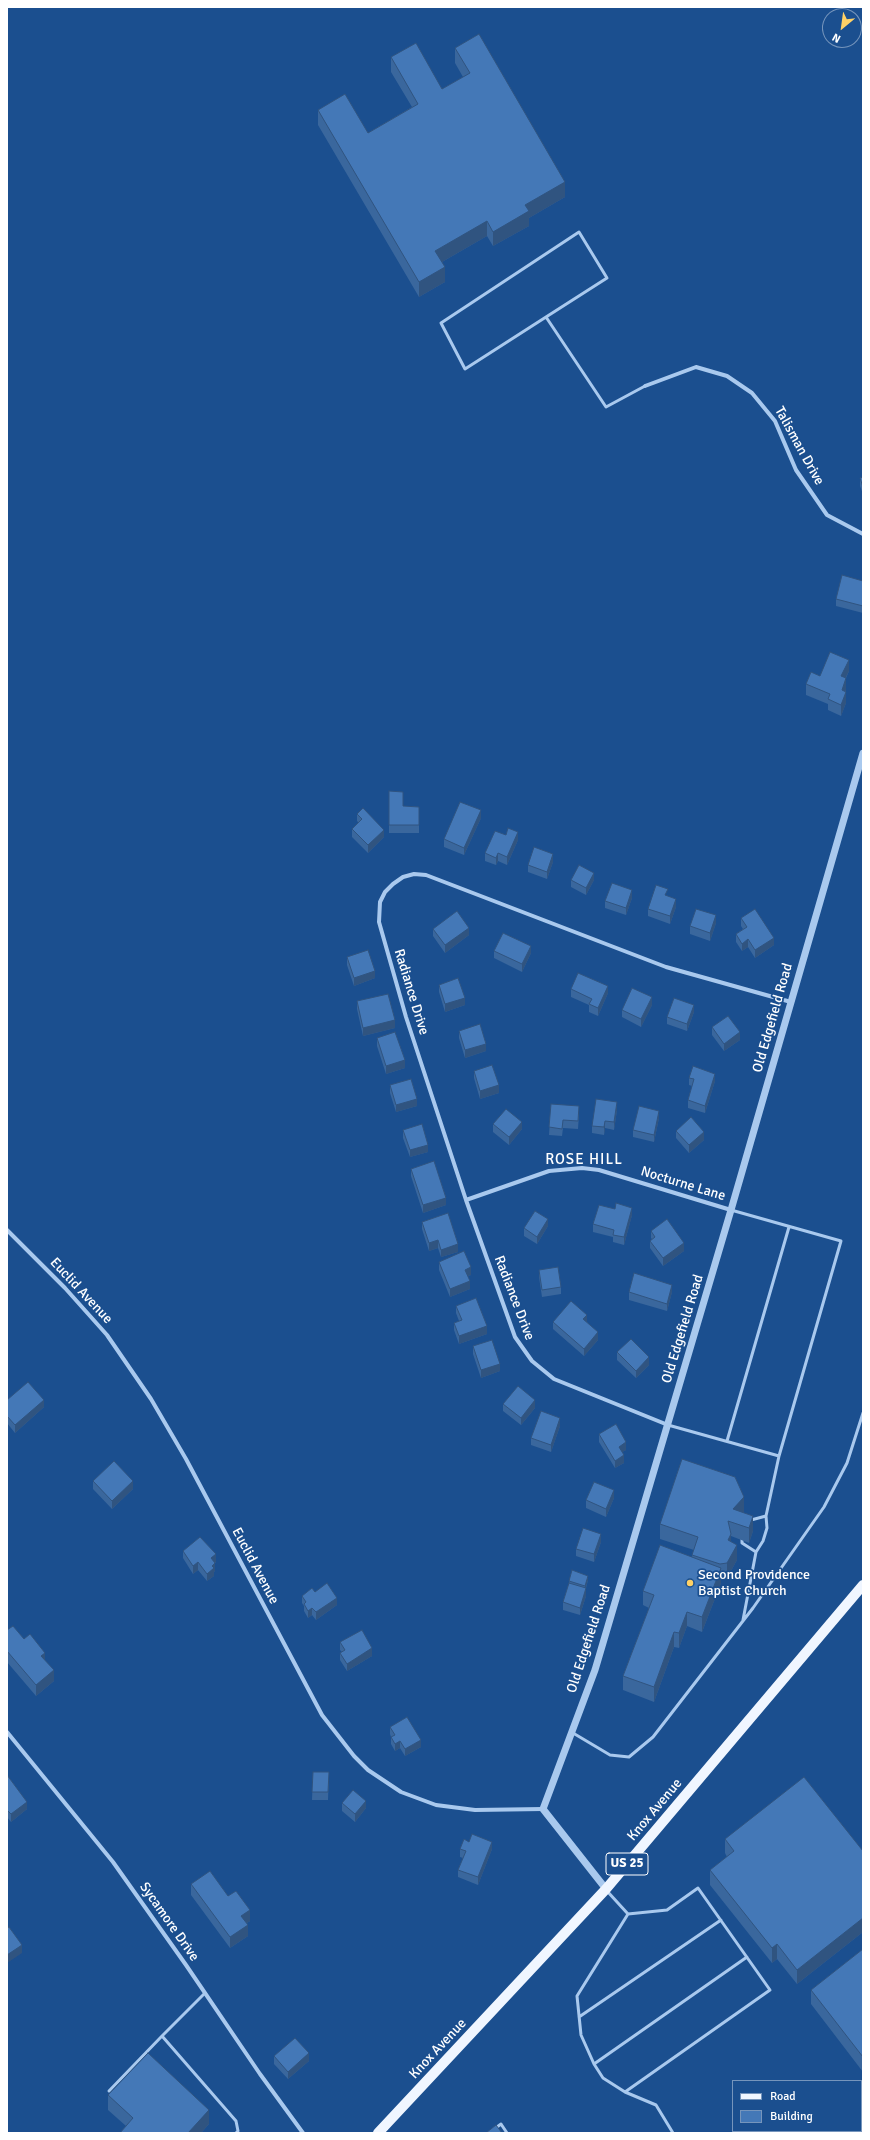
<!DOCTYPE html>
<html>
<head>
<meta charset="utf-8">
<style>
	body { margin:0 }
	#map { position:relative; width:870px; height:2140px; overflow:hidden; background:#1b4f8f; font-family:Signika,sans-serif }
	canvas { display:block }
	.frame { position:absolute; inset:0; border:8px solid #fff; pointer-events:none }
	.legend { position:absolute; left:732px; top:2080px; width:130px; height:52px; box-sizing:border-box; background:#1b4f8f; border:1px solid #7695bc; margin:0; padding:5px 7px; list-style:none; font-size:12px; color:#fff }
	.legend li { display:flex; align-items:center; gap:8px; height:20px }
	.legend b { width:20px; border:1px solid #7695bc }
	.north { position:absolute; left:822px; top:8px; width:40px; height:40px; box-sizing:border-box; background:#1b4f8f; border:1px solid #7695bc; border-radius:50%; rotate:209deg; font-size:11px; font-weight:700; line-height:16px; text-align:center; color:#fff }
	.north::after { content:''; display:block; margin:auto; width:14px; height:18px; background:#ffd166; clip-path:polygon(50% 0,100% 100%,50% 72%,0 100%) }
</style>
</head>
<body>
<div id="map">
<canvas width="870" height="2140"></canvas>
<div class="frame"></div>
<ul class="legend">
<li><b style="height:5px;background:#f0f6ff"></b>Road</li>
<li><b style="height:11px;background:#4478b7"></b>Building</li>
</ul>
<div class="north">N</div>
</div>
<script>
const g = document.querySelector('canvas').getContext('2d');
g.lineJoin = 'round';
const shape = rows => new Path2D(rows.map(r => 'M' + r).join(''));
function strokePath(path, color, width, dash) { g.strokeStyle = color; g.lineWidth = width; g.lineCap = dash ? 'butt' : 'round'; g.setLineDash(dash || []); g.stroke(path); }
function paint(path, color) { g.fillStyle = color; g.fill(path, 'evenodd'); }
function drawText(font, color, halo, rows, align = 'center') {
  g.font = font + ' Signika,sans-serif'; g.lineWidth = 3.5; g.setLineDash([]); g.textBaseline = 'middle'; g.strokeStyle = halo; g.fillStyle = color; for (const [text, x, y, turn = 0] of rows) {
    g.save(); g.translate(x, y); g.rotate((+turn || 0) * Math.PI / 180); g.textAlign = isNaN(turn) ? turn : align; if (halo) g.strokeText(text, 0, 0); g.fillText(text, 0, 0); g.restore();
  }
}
const service = shape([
	[546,317,465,369,441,323,579,232,607,278,546,317,606,407,645,386],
	[668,1425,779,1456,841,1241,731,1210],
	[727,1441,789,1227],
	[751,1520,766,1516],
	[742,1536,742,1543,756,1552],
	[743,1620,756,1552,763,1541,767,1528,766,1516,779,1456],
	[573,1733,610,1755,629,1757,653,1737,753,1608,824,1507,847,1463,863,1413],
	[607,1891,628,1914,577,1996,581,2035,594,2064,603,2078,625,2092,656,2105,673,2133],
	[205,1993,162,2036,236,2121,238,2131,236,2133],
	[579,2017,721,1920],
	[594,2064,747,1957],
	[109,2091,162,2036],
	[625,2092,770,1990,698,1888,667,1910,628,1914],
	[489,2133,501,2124,507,2133]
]);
const minor = shape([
	[645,386,696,367,727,376,752,393,775,421,796,470,827,515,863,534],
	[466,1200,549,1171,582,1168,599,1170,731,1210],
	[7,1230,65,1288,107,1335,151,1399,186,1459,322,1715,354,1756,368,1770,401,1792,436,1805,475,1810,543,1809],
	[668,1425,554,1379,532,1361,515,1337,466,1200,406,1017,379,922,380,902,385,892,393,884,403,877,414,874,426,875,666,967,791,1002],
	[7,1732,113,1862,186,1965,260,2074,303,2133]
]);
const tertiary = shape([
	[606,1889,543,1809,595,1670,731,1210,863,753]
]);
const primary = shape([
	[378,2133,606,1889,863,1585]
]);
const wall = shape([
	[455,48,565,197,529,218,529,226,493,246,487,236,442,262,445,282,419,297,318,125,318,110,368,133,412,107,391,72,391,57,442,89,463,77,455,63],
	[863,477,863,494,860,486,860,478],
	[863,581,863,613,836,606,836,599],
	[849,671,846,678,846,703,841,716,828,710,828,704,806,695,806,684,820,676],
	[389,791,403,806,419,807,419,833,389,833],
	[357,814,384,837,368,853,352,837,352,829,359,823,357,821],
	[481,818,464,855,444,847,444,839],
	[518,840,507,865,498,861,496,865,485,861,485,853],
	[553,862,547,879,528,872,528,865],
	[571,880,594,880,586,895,571,887],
	[632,898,626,915,605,908,605,901],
	[676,907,670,924,648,916,648,909],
	[741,918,774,945,755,958,748,947,742,951,736,942,736,934,743,929,741,926],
	[716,923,710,941,690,934,690,926],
	[433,929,469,935,445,953,433,936],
	[494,951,531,953,522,972,494,958],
	[347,957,375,978,354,986,347,965],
	[439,985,465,1005,445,1012,439,992],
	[571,989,608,993,598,1016,589,1012,589,1005,571,997],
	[357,1001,395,1028,363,1036,357,1009],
	[652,1005,641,1027,622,1017,622,1010],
	[694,1012,687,1031,667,1024,667,1017],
	[712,1027,740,1040,724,1051,712,1035],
	[459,1031,486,1051,465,1058,459,1038],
	[377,1038,405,1068,386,1074,377,1046],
	[474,1071,499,1093,480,1099,474,1078],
	[689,1078,715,1081,705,1113,688,1108,688,1100,692,1086,689,1085],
	[390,1085,417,1106,396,1112,390,1093],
	[551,1104,579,1114,578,1129,563,1128,562,1136,549,1135],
	[617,1110,614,1130,605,1128,604,1135,592,1133,592,1126],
	[659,1118,654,1142,633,1137,633,1130],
	[493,1124,522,1129,509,1145,493,1132],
	[403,1130,428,1152,410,1157,403,1138],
	[676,1131,704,1140,689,1153,676,1138],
	[411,1169,446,1205,423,1213,411,1176],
	[632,1215,624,1245,613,1242,613,1237,593,1232,593,1224],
	[422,1222,458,1252,441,1257,438,1248,429,1251,422,1229],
	[548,1226,537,1244,524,1236,524,1228],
	[651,1231,684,1251,663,1266,650,1248,650,1241,652,1239,651,1238],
	[439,1262,471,1275,468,1276,470,1289,450,1297,439,1270],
	[539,1270,561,1287,561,1294,542,1297,539,1277],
	[629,1292,672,1292,667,1311,629,1300],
	[456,1306,487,1334,459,1344,454,1330,454,1323,459,1321,456,1313],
	[553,1322,587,1322,598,1340,584,1356,553,1329],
	[473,1346,500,1371,481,1378,473,1354],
	[617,1352,649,1365,636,1378,617,1360],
	[7,1400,44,1407,15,1433,7,1423],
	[503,1404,535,1408,521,1425,503,1411],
	[560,1426,551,1452,531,1445,531,1438],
	[599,1434,626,1450,622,1452,624,1463,615,1468,599,1442],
	[93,1481,133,1489,112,1509,93,1489],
	[614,1498,606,1517,586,1508,586,1500],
	[744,1512,743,1513,753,1531,749,1543,731,1536,731,1542,737,1560,727,1578,721,1579,721,1583,702,1632,687,1626,679,1648,674,1647,654,1702,623,1690,623,1676,649,1608,643,1605,643,1591,692,1557,692,1555,694,1550,660,1539,660,1524],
	[601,1542,594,1562,576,1556,576,1549],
	[183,1551,216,1562,215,1563,215,1571,214,1572,214,1576,207,1581,198,1570,193,1574,183,1558],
	[588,1580,586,1588,586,1596,580,1615,563,1610,563,1602,569,1583,569,1581],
	[315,1592,337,1605,316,1620,312,1615,308,1618,304,1611,304,1606,302,1603,302,1596],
	[7,1630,24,1639,45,1660,54,1681,36,1696,7,1662],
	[340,1642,372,1656,347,1671,340,1660,340,1653,342,1652,340,1650],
	[390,1727,421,1747,405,1756,400,1748,395,1751,391,1744,391,1737,390,1734],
	[313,1772,329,1772,328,1800,312,1800],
	[7,1775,27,1809,11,1822,7,1817],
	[342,1803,366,1808,355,1822,342,1811],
	[725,1839,863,1851,863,1932,797,1984,777,1959,772,1963,710,1885,710,1870,727,1857,725,1853],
	[460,1849,492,1849,478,1885,458,1877,458,1870,463,1858,460,1857],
	[191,1884,228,1896,250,1921,247,1923,248,1936,230,1948,191,1895],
	[863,1949,863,2072,811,2004,811,1990],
	[274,2056,309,2061,288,2079,274,2064],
	[108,2095,209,2124,201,2133,120,2133,126,2126,108,2110]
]);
const shadedWall = shape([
	[565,182,565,197,529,218,529,226,493,246,493,232,525,205],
	[487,221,487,236,435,266,435,251],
	[445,267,445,282,419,297,419,282],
	[849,660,849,671,841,687,841,676],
	[846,678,846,690,842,701,842,690],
	[846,692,846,703,841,716,841,705],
	[481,810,481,818,464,855,464,848],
	[384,830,384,837,368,853,368,845],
	[518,832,518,840,507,865,507,857],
	[498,853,498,861,496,865,496,858],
	[553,854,553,862,547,879,547,872],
	[594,873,594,880,586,895,586,888],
	[632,890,632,898,626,915,626,908],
	[676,899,676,907,670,924,670,916],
	[716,915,716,923,710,941,710,933],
	[469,928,469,935,445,953,445,945],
	[774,938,774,945,755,958,755,950],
	[748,939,748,947,742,951,742,944],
	[531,946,531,953,522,972,522,964],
	[375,971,375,978,354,986,354,978],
	[608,986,608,993,598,1016,598,1008],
	[652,997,652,1005,641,1027,641,1019],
	[465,998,465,1005,445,1012,445,1004],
	[694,1005,694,1012,687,1031,687,1024],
	[395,1020,395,1028,363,1036,363,1028],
	[740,1032,740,1040,724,1051,724,1044],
	[486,1044,486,1051,465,1058,465,1050],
	[405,1060,405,1068,386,1074,386,1066],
	[715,1074,715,1081,705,1113,705,1106],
	[499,1085,499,1093,480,1099,480,1091],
	[417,1099,417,1106,396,1112,396,1105],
	[617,1102,617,1110,614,1130,614,1122],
	[659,1111,659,1118,654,1142,654,1135],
	[605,1121,605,1128,604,1135,604,1127],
	[522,1122,522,1129,509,1145,509,1137],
	[704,1132,704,1140,689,1153,689,1145],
	[428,1145,428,1152,410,1157,410,1150],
	[446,1198,446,1205,423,1213,423,1205],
	[632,1208,632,1215,624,1245,624,1237],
	[548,1219,548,1226,537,1244,537,1237],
	[438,1240,438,1248,429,1251,429,1243],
	[684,1243,684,1251,663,1266,663,1258],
	[458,1244,458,1252,441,1257,441,1250],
	[471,1267,471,1275,465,1277,465,1270],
	[470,1281,470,1289,450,1297,450,1289],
	[672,1285,672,1292,667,1311,667,1304],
	[587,1315,587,1323,583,1319],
	[487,1326,487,1334,459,1344,459,1336],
	[598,1332,598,1340,584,1356,584,1349],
	[649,1357,649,1365,636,1378,636,1371],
	[500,1364,500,1371,481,1378,481,1370],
	[44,1400,44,1407,15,1433,15,1425],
	[535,1400,535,1408,521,1425,521,1418],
	[560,1418,560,1426,551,1452,551,1445],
	[626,1442,626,1450,619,1454,619,1447],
	[624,1455,624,1463,615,1468,615,1461],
	[133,1481,133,1489,112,1509,112,1501],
	[614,1490,614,1498,606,1517,606,1509],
	[744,1497,744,1512,734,1523,733,1509],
	[753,1516,753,1531,749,1543,749,1528],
	[601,1534,601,1542,594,1562,594,1554],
	[731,1534,731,1548,728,1540],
	[737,1545,737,1560,727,1578,727,1563],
	[216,1554,216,1562,211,1566,211,1558],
	[198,1562,198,1570,193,1574,193,1566],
	[215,1563,215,1571,214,1572,214,1576,207,1581,207,1574,212,1566],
	[721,1568,721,1583,702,1632,702,1617],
	[588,1576,588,1580,585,1590,585,1586],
	[586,1588,586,1596,580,1615,580,1608],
	[337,1598,337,1605,316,1620,316,1612],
	[312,1608,312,1615,308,1618,308,1611],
	[687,1612,687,1626,679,1648,679,1633],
	[674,1632,674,1647,654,1702,654,1687],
	[372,1648,372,1656,347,1671,347,1664],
	[45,1653,45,1664,41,1656],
	[54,1670,54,1681,36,1696,36,1685],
	[421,1740,421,1747,405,1756,405,1749],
	[400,1741,400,1748,395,1751,395,1744],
	[366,1801,366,1808,355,1822,355,1814],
	[27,1802,27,1809,11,1822,11,1814],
	[492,1842,492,1849,478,1885,478,1877],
	[250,1910,250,1921,241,1927,241,1916],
	[863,1918,863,1932,797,1984,797,1970],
	[248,1925,248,1936,230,1948,230,1937],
	[777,1944,777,1959,772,1963,772,1948],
	[22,1945,22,1953,7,1963,7,1955],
	[309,2053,309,2061,288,2079,288,2072],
	[209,2110,209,2124,201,2133,188,2133]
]);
const building = shape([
	[479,34,565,182,525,205,529,211,493,232,487,221,435,251,445,267,419,282,318,110,345,94,368,133,418,104,391,57,416,43,442,89,470,73,455,48,479,34],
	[863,477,863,487,860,478,863,477],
	[842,575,863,581,863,606,836,599,842,575],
	[830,652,849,660,841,676,846,678,842,690,846,692,841,705,828,699,830,694,806,684,811,672,820,676,830,652],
	[389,791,403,792,403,806,419,807,419,825,389,825,389,791],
	[460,802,481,810,464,848,444,839,460,802],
	[363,808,384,830,368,845,352,829,362,819,357,814,363,808],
	[508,828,518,832,507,857,498,853,496,858,485,853,495,831,506,835,508,828],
	[534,847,553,854,547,872,528,865,534,847],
	[579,865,594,873,586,888,571,880,579,865],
	[612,883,632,890,626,908,605,901,612,883],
	[656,885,668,889,665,895,676,899,670,916,648,909,656,885],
	[696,909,716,915,710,933,690,926,696,909],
	[755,909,774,938,755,950,748,939,742,944,736,934,747,927,741,918,755,909],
	[457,911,469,928,445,945,433,929,457,911],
	[503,933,531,946,522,964,494,951,503,933],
	[368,950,375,971,354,978,347,957,368,950],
	[578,973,608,986,598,1008,589,1004,592,999,571,989,578,973],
	[458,978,465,998,445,1004,439,985,458,978],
	[632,988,652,997,641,1019,622,1010,632,988],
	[388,994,395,1020,363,1028,357,1001,388,994],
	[674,998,694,1005,687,1024,667,1017,674,998],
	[728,1016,740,1032,724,1044,712,1027,728,1016],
	[480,1024,486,1044,465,1050,459,1031,480,1024],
	[395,1032,405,1060,386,1066,377,1038,395,1032],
	[492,1065,499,1085,480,1091,474,1071,492,1065],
	[693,1066,715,1074,705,1106,688,1100,694,1079,689,1078,693,1066],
	[411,1079,417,1099,396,1105,390,1085,411,1079],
	[596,1099,617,1102,614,1122,605,1121,604,1127,592,1126,596,1099],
	[551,1104,579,1106,578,1121,563,1120,562,1129,549,1127,551,1104],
	[639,1106,659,1111,654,1135,633,1130,639,1106],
	[506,1109,522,1122,509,1137,493,1124,506,1109],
	[691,1117,704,1132,689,1145,676,1131,691,1117],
	[422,1124,428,1145,410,1150,403,1130,422,1124],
	[434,1161,446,1198,423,1205,411,1169,434,1161],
	[616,1203,632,1208,624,1237,613,1235,614,1230,593,1224,599,1205,615,1209,616,1203],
	[535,1211,548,1219,537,1237,524,1228,535,1211],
	[448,1213,458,1244,441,1250,438,1240,429,1243,422,1222,448,1213],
	[667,1219,684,1243,663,1258,650,1241,655,1237,651,1231,667,1219],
	[464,1251,471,1267,465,1270,470,1281,450,1289,439,1262,464,1251],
	[558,1267,561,1287,542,1290,539,1270,558,1267],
	[634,1273,672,1285,667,1304,629,1292,634,1273],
	[476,1298,487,1326,459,1336,454,1323,462,1320,456,1306,476,1298],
	[571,1301,587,1315,583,1319,598,1332,584,1349,553,1322,571,1301],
	[631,1339,649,1357,636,1371,617,1352,631,1339],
	[492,1340,500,1364,481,1370,473,1346,492,1340],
	[28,1382,44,1400,15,1425,7,1416,7,1400,28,1382],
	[518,1386,535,1400,521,1418,503,1404,518,1386],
	[541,1411,560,1418,551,1445,531,1438,541,1411],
	[616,1424,626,1442,619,1447,624,1455,615,1461,599,1434,616,1424],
	[682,1459,735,1477,744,1497,733,1509,753,1516,749,1528,728,1521,731,1534,728,1540,737,1545,727,1563,720,1564,692,1555,698,1537,660,1524,682,1459],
	[114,1461,133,1481,112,1501,93,1481,114,1461],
	[594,1482,614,1490,606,1509,586,1500,594,1482],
	[583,1528,601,1534,594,1554,576,1549,583,1528],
	[200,1537,216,1554,211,1558,215,1563,212,1566,214,1568,207,1574,198,1562,193,1566,183,1551,200,1537],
	[660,1545,721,1568,702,1617,687,1612,679,1633,674,1632,654,1687,623,1676,654,1595,643,1591,660,1545],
	[572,1570,588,1576,585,1586,569,1581,572,1570],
	[327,1583,337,1598,316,1612,312,1608,308,1611,304,1604,306,1602,302,1596,312,1588,315,1592,327,1583],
	[569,1583,586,1588,580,1608,563,1602,569,1583],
	[13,1626,24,1639,30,1634,45,1653,41,1656,54,1670,36,1685,7,1651,7,1630,13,1626],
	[362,1630,372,1648,347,1664,340,1653,345,1650,340,1642,362,1630],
	[407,1717,421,1740,405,1749,400,1741,395,1744,391,1737,395,1735,390,1727,407,1717],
	[313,1772,329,1772,328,1792,312,1792,313,1772],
	[7,1775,27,1802,11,1814,7,1810,7,1775],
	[804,1777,863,1851,863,1918,797,1970,777,1944,772,1948,710,1870,734,1851,725,1839,804,1777],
	[353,1790,366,1801,355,1814,342,1803,353,1790],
	[472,1834,492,1842,478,1877,458,1870,466,1851,460,1849,464,1839,469,1842,472,1834],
	[210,1871,228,1896,236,1891,250,1910,241,1916,248,1925,230,1937,191,1884,210,1871],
	[9,1927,22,1945,7,1955,7,1928,9,1927],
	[863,1949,863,2057,811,1990,863,1949],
	[295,2038,309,2053,288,2072,274,2056,295,2038],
	[148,2053,209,2110,188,2133,120,2133,133,2118,108,2095,148,2053],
	[496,2125,502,2133,486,2133,496,2125]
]);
const markers = [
	[690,1583,4,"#ffd166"]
];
const shields = [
	[627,1864,42]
];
const shieldNames = [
	["US 25",627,1864]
];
const streetNames = [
	["Talisman Drive",799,446,61],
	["Radiance Drive",411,992,73],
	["Old Edgefield Road",773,1018,-74],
	["Nocturne Lane",683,1184,17],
	["Euclid Avenue",81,1291,47],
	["Radiance Drive",514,1298,69],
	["Old Edgefield Road",683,1329,-73],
	["Euclid Avenue",255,1566,62],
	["Old Edgefield Road",589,1639,-72],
	["Knox Avenue",655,1810,-50],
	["Sycamore Drive",169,1922,55],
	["Knox Avenue",438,2049,-47]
];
const poiNames = [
	["Second Providence",698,1575],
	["Baptist Church",698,1591]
];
const neighbourhoodNames = [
	["ROSE HILL",584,1160]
];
strokePath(service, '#a9c9ee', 3);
strokePath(minor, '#a9c9ee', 4);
strokePath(tertiary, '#a9c9ee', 7);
strokePath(primary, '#f0f6ff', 10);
paint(wall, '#3a679d');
paint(shadedWall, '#305480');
paint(building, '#4478b7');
strokePath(building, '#305480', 1);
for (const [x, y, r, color] of markers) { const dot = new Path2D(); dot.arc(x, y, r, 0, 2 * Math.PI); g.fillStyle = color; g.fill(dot); strokePath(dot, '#1b4f8f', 1.5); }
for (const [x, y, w] of shields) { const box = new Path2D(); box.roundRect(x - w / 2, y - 11, w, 22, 3); g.fillStyle = '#1b4f8f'; g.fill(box); strokePath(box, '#fff', 1); }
drawText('bold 13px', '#fff', null, shieldNames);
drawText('14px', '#fff', '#1b4f8f', streetNames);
drawText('14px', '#fff', '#1b4f8f', poiNames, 'left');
g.letterSpacing = '1px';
drawText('15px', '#fff', '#1b4f8f', neighbourhoodNames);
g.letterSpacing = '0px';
</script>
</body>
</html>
